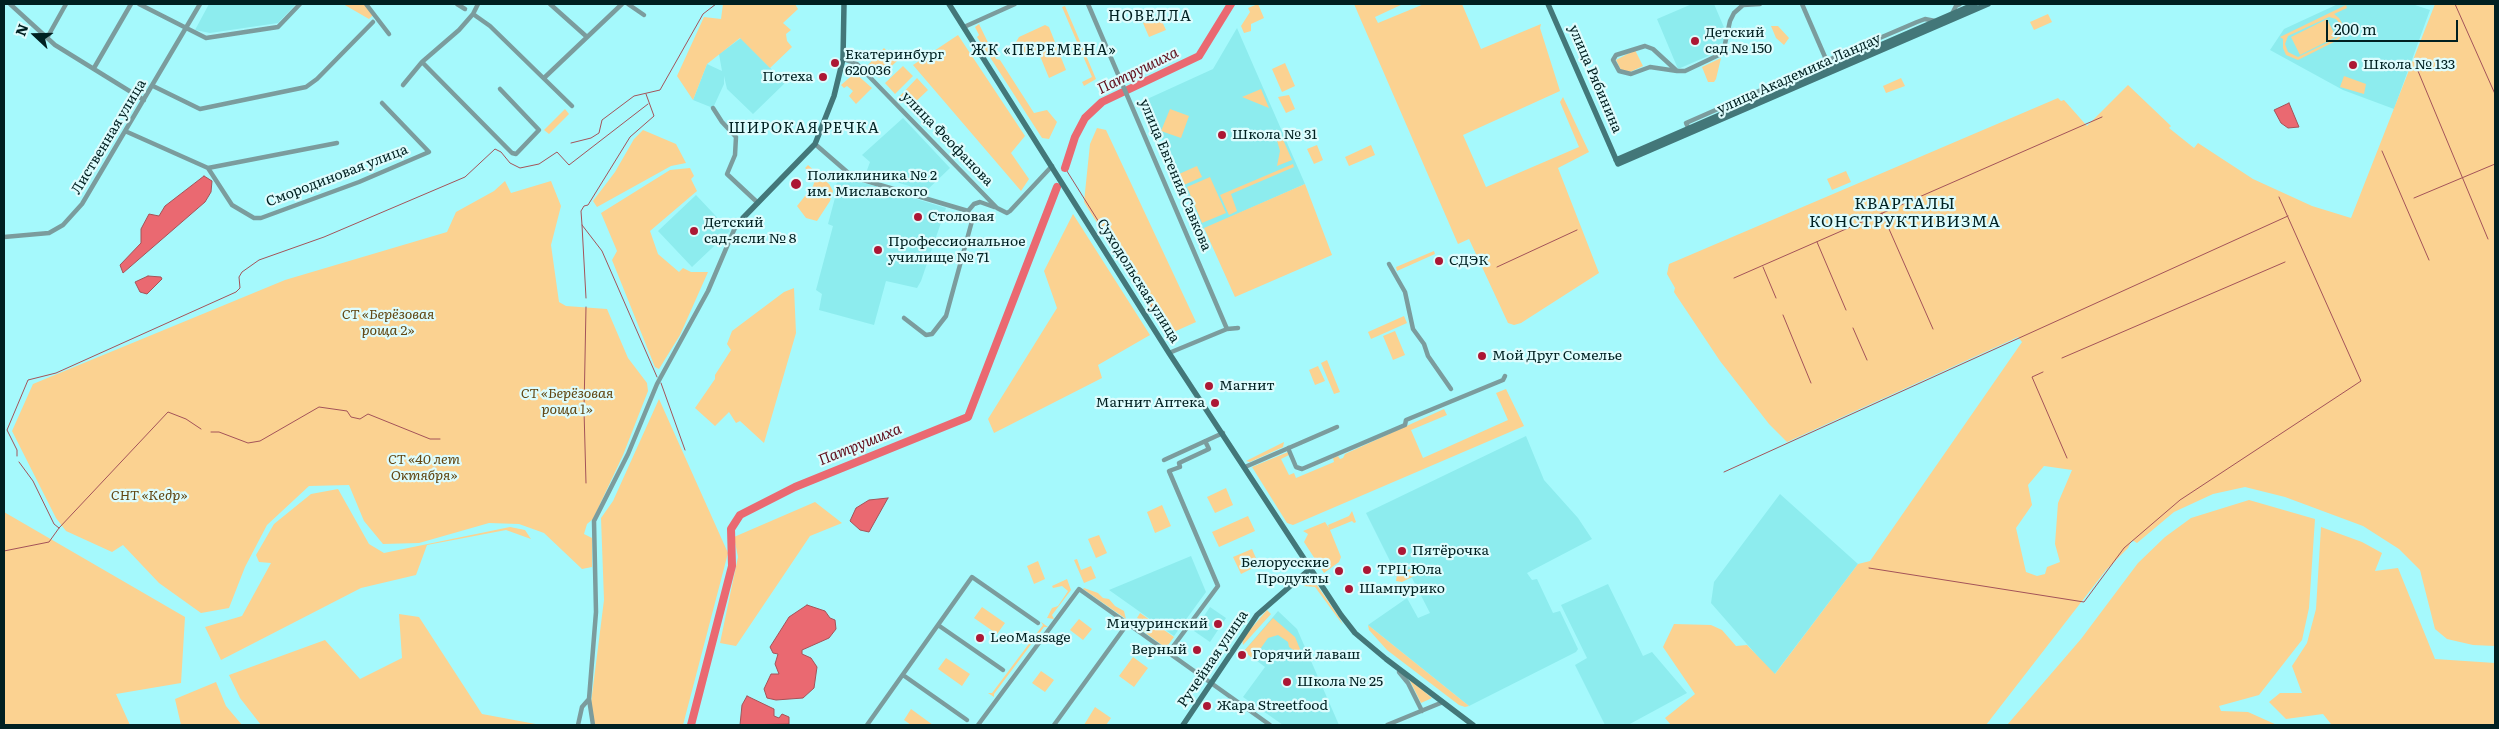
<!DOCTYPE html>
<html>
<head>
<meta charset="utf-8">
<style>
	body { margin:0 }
	#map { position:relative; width:2499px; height:729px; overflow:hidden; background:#a5f9fc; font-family:Literata,serif }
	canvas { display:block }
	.frame { position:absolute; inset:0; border:5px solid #002021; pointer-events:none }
	.north { position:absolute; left:10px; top:10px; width:50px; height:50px; -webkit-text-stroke:4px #ddfcfd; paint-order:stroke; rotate:291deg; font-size:14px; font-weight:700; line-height:20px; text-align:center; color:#002021 }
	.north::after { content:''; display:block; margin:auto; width:18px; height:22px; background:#002021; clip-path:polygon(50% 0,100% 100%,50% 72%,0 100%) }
	.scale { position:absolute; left:2326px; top:20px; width:132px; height:22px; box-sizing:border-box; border:2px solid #002021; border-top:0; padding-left:6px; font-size:15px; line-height:18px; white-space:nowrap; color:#002021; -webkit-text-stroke:4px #ddfcfd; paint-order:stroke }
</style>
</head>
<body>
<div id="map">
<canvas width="2499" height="729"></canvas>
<div class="frame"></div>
<div class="north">N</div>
<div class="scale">200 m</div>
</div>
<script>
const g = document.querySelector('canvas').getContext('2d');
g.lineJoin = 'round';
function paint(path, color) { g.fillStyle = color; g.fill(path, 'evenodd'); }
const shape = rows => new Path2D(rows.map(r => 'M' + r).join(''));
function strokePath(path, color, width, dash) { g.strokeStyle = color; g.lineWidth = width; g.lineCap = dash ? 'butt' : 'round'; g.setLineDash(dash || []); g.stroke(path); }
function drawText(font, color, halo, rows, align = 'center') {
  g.font = font + ' Literata,serif'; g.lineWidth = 4.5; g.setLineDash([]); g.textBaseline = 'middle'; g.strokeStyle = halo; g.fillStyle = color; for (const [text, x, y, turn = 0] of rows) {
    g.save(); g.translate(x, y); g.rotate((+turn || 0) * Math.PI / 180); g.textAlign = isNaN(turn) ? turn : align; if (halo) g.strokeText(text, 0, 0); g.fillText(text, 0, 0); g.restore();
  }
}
const built = shape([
	[209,4,296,4,278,23,210,33,195,30],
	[1692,4,1714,4,1726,32,1722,50,1678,69,1657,19],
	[2338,4,2412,4,2430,10,2394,109,2343,90,2270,50,2284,29],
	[1237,28,1305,184,1201,230,1145,100,1213,69],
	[741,38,785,83,753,114,727,89,724,76,724,84,713,108,693,100,707,64,722,71,719,54],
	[903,118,950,168,926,191,866,173,870,162,862,155],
	[841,176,946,208,921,281,917,288,886,281,874,325,819,310,822,294,816,290,833,226,828,224,836,194,835,186],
	[696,195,730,231,692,267,658,231],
	[1526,436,1544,480,1578,518,1592,539,1527,573,1532,580,1537,579,1553,613,1560,611,1578,649,1576,652,1469,706,1368,625,1407,598,1418,618,1430,613,1412,578,1402,579,1395,576,1393,567,1366,513],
	[1780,494,1858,564,1774,675,1711,603,1714,582],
	[1191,556,1206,592,1174,636,1109,590],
	[1608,584,1643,656,1652,652,1687,693,1628,725,1605,725,1575,665,1587,658,1561,605],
	[1210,607,1226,618,1210,642,1194,631],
	[1278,611,1297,629,1339,725,1283,725,1243,697,1265,667,1244,651]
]);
const green = shape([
	[343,4,364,4,373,15,369,19],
	[723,4,795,4,798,9,783,23,791,30,786,34,787,41,792,47,770,68,740,38,707,64,693,100,677,76,704,17,721,19],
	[1258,4,1264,18,1251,24,1251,31,1244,33,1241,26,1250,12,1248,8],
	[1354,4,1403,4,1375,17,1378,23,1424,4,1462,4,1481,49,1541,24,1540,28,1560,91,1463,135,1486,187,1579,147,1560,102,1563,97,1589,152,1558,168,1599,273,1521,323,1514,325,1508,323,1469,239,1458,244],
	[2435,4,2495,4,2495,646,2473,645,2447,639,2435,629,2420,570,2399,549,2363,526,2285,497,2245,487,2213,494,2174,512,2137,543,2132,540,2128,548,2106,570,1986,725,1671,725,1665,718,1695,694,1663,647,1674,624,1711,625,1722,630,1736,646,1747,645,1775,674,1858,564,1870,561,2022,342,2018,337,1787,442,1769,424,1720,361,1674,292,1675,288,1667,274,1669,264,2058,98,2061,101,2064,100,2087,126,2128,85,2171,126,2169,128,2194,148,2198,143,2253,179,2312,206,2351,218],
	[2044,466,2072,470,2058,503,2055,544,2060,562,2047,567,2045,574,2037,576,2026,572,2016,528,2032,505,2028,485],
	[2346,5,2347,8,2334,14,2339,18,2344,27,2342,36,2338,40,2298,60,2286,55,2283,48,2283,39,2280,37],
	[2329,17,2336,19,2340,24,2341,30,2337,38,2298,57,2288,52,2285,44,2288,36],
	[1065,6,1096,79,1084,86,1082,82,1092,77,1062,7],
	[2048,14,2052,22,2034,30,2030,22],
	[1159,15,1166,30,1149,37,1143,23],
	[2327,19,2336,37,2300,55,2291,37],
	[979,24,996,59,1000,60,1034,113,1047,110,1057,122,1049,139,1042,138,977,37,979,35,975,27],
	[1045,25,1049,27,1066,70,1049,78,1038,51,1025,56,1016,42,1019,37],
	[1778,26,1789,38,1784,45,1776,38,1771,26],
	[958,35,1025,136,1011,153,1029,179,1021,191,913,65],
	[884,48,897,61,879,78,868,65],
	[1635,50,1643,66,1630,72,1621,70,1616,60],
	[1721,58,1716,79,1714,82,1708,82,1702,67],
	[1285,63,1295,86,1282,92,1272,69],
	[903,66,913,76,895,94,885,83],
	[855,73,872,88,856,104,849,96,853,91,847,86,844,88,841,85],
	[2344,76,2366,84,2364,94,2340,87],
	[917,78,928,90,909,108,899,97],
	[1901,78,1905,86,1886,93,1883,86],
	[1261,89,1269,108,1242,97],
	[1289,95,1295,109,1286,113,1278,97],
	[565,109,569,114,549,134,544,130],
	[1170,109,1189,116,1181,138,1161,131],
	[1097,128,1106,130,1196,322,1167,335,1084,202,1090,144],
	[643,130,676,144,686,163,671,166,597,207,593,201,615,172,634,139],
	[1281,135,1292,160,1277,166,1280,151,1276,137],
	[1317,145,1323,160,1314,164,1307,149],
	[1371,145,1375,155,1349,166,1345,157],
	[1293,164,1294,167,1231,194,1237,211,1229,215,1220,195],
	[808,165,829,184,833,191,830,201,817,221,806,218,797,206,813,186,816,177,805,168],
	[1197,166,1202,177,1184,185,1179,174],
	[690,168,694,176,691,179,697,191,650,231,658,254,679,272,683,268,691,272,708,272,680,335,659,369,655,367,612,260,617,251,601,213,670,170],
	[1846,171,1851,182,1832,190,1827,179],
	[1210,177,1226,213,1202,223,1187,187],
	[505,181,511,193,551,181,561,206,551,245,559,302,566,306,607,309,628,358,647,383,648,391,623,455,593,519,587,524,584,534,592,538,592,567,582,569,544,533,519,524,489,523,419,543,383,544,364,521,349,485,309,486,267,525,245,567,229,608,201,613,159,583,123,545,112,552,66,531,56,518,12,431,33,384,285,280,447,232,456,212,494,191],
	[1305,184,1332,255,1235,297,1204,228],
	[1073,214,1150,335,1098,365,1102,378,994,433,988,419,1057,308,1044,271],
	[1434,251,1435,254,1397,271,1396,267],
	[794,288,796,333,764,443,740,421,736,423,729,412,715,426,695,408,715,379,715,375,731,350,727,344,732,331,784,292],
	[1404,316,1407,323,1371,339,1368,332],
	[1395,331,1405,355,1393,360,1383,336],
	[1327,360,1340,392,1334,394,1321,363],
	[1318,366,1325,381,1315,385,1309,370],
	[1506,389,1524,426,1293,525,1287,523,1252,467,1288,452,1289,455,1281,459,1289,475,1294,473,1296,478,1334,462,1333,458,1338,456,1340,459,1343,458,1345,454,1444,409,1447,415,1411,430,1423,458,1508,420,1496,393],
	[659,399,728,553,683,725,594,725,591,703,604,600,601,518,613,501],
	[1284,442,1283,447,1250,462,1246,461],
	[1226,488,1233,505,1215,513,1207,497],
	[338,489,369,544,384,553,510,527,525,530,531,539,506,530,427,545,416,575,361,588,221,660,205,627,242,616,271,563,259,562,256,555,274,524,311,494],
	[2249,500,2315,519,2309,608,2302,640,2259,695,2219,706,2221,711,2248,712,2277,725,2007,725,2081,639,2138,563,2165,537,2191,518],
	[815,502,842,523,810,536,736,646,720,643,738,557,734,537],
	[1162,505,1171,526,1155,533,1147,512],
	[1352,511,1356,522,1354,523,1352,521,1330,530,1341,557,1339,562,1324,573,1304,542,1308,534,1303,531,1325,522,1329,528,1328,525,1349,516],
	[4,512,185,617,181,683,116,694,130,725,4,725],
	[1248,516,1255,531,1219,547,1212,532],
	[2321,527,2362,542,2382,553,2375,571,2398,568,2435,659,2495,663,2495,725,2329,725,2331,724,2323,714,2286,719,2269,702,2280,693,2302,693,2292,666,2307,643,2316,609],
	[1099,535,1107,553,1096,558,1088,539],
	[1252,549,1259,565,1241,574,1233,557],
	[1077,559,1081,570,1091,566,1096,578,1084,583,1074,560],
	[1038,561,1045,579,1034,584,1027,566],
	[1413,568,1416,575,1402,582,1396,581,1397,574],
	[1312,578,1339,617,1343,625,1315,587,1304,586],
	[1067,579,1071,590,1052,615,1054,619,1047,618,1052,608,1058,606,1068,591,1062,586,1053,588,1052,586],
	[1084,588,1098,593,1103,598,1109,599,1115,606,1124,611,1126,619,1083,589],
	[982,607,1005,623,997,634,974,618],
	[1267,610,1271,614,1243,645,1242,639],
	[1140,613,1174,637,1166,648,1136,626,1140,620,1137,618],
	[399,614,419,617,482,714,541,725,261,725,240,698,229,675,325,640,360,679,402,658],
	[1273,618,1295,637,1300,649,1298,653,1289,647,1288,642,1278,635,1268,638,1253,659,1244,651],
	[1079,619,1092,629,1083,640,1070,630],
	[1041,622,1048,627,1044,627,994,694,994,697,988,693,992,693,1043,625],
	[1368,625,1469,706,1465,707,1459,705,1387,650,1369,630],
	[1133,657,1148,668,1134,687,1119,676],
	[946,658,970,674,962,686,938,669],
	[1041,671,1054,680,1045,692,1032,683],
	[1409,679,1432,698,1421,703],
	[216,682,226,706,242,725,181,725,175,699],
	[1095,707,1111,718,1106,725,1084,725],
	[911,709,933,725,911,725,904,720]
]);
const water = shape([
	[2289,103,2299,127,2288,128,2281,123,2274,110,2289,103],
	[204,176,212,181,211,192,205,202,123,273,120,265,141,243,141,229,149,214,159,216,165,206,204,176],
	[148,276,161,277,162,279,147,294,140,292,135,282,148,276],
	[888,498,869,532,860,530,850,521,856,508,869,500,888,498],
	[807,605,825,611,830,618,835,620,836,629,829,638,802,650,802,654,811,658,817,667,814,688,803,698,776,700,767,698,764,689,771,674,779,674,775,664,778,654,773,653,770,647,789,617,807,605],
	[747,696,774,709,774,716,779,718,782,714,789,717,789,724,740,725,742,705,747,696]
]);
const stream = shape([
	[2455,4,2495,94],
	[2418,71,2488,239],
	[646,94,654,116,630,137,588,205,584,206,581,211,582,225,602,251,657,377],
	[571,143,591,138,599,133,602,120,634,96,660,90,703,14,716,4],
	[2382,151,2429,260],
	[1065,168,1166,329],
	[2414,198,2495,164],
	[1882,213,1933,329],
	[582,225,586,298],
	[1817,242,1846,310],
	[1497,267,1577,230],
	[1763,267,1776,298],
	[1734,278,2102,117],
	[1783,315,1811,383],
	[1853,328,1867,360],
	[2062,358,2285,262],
	[2043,372,2032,377,2067,458],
	[661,383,685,450],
	[211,432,219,432,248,443,260,441,319,407,347,411,351,417,360,419,368,414,430,439,440,439],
	[17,456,17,450,7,430,28,380,56,373,236,292,240,288,239,277,242,272,259,260,324,237,465,177,495,149,501,152,510,163,520,168,539,164,557,152,569,165,648,104],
	[19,462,33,481,54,524,59,528],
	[1724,472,2288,216],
	[586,483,584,410,586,307],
	[4,551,49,542,59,528,168,412,186,419,201,429],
	[1869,568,2084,602,2124,548,2180,500,2361,381,2279,197]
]);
const river = shape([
	[1065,168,1075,137,1085,118,1102,102,1199,56,1231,4],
	[691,725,732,566,731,529,740,515,795,487,968,417,1057,187]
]);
const street = shape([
	[10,4,55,45,144,100],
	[139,4,206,38,278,27,300,4],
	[366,4,389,34],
	[457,4,465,9],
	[550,4,587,37],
	[628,4,644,15],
	[1088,4,1227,329],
	[1802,4,1825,57],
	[473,14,490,26,572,106],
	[1952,14,1956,6,1960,4],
	[964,27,1015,4],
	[47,38,66,4],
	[1645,46,1653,49,1677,71,1650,67,1631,74,1619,71,1613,60,1616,55,1645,46],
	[843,59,857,64,997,208,1007,213,1010,211,1052,166],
	[422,62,512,153,516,154,539,130,500,89],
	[94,68,131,4],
	[1677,71,1685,71,1723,53,1730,21,1734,13,1743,5,1760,4],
	[544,78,622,4],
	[1806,79,1808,70,1833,58,1917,22,1925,19,1935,21],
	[403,85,422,62,459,30,473,14,478,4],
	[153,86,200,109,306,87,317,79,373,22],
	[713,108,722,122,736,137,735,155,727,174,758,203],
	[1689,129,1686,123,1768,87,1777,84,1786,86],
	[125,131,208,168,337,143],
	[815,144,853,177,968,211,974,204,980,202,994,207],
	[208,168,232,205,254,218,261,218,359,182,429,152,382,103],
	[4,237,49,233,63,225,82,204,200,4],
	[1389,264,1405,292,1413,329,1424,344,1428,356,1451,389],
	[904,318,926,335,932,334,946,316,972,221,968,211],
	[1169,353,1227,329,1238,328],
	[1288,448,1296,467,1302,469,1405,425,1406,420,1503,380,1505,376],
	[1164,460,1223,433],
	[1245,467,1337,427],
	[938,625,1003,670],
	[1169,652,1218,586,1169,471,1180,467,1179,463,1209,449,1205,441],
	[1399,672,1408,683,1422,711],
	[903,675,967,720],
	[589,699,593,725],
	[578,725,582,707,589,699,596,612,594,521,628,454,657,384,708,291,734,230,743,218],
	[867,725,972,577,1038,623],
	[978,725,1079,589,1270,725],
	[1054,725,1128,623],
	[1387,725,1443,702]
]);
const secondary = shape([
	[949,4,1169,353,1341,615,1355,633,1386,659,1473,725],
	[1548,4,1618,164,1988,4],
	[1616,160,1975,4],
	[743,218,815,144,834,96,843,59,844,4],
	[1183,725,1257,615,1311,568]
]);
const markers = [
	[1695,41,5,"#ac1734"],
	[835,63,5,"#ac1734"],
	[2353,65,5,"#ac1734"],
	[823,77,5,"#ac1734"],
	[1222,135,5,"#ac1734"],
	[796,184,6,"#ac1734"],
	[918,217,5,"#ac1734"],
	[694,231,5,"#ac1734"],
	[878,250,5,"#ac1734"],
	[1439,261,5,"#ac1734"],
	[1482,356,5,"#ac1734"],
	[1209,386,5,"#ac1734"],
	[1215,403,5,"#ac1734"],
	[1402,551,5,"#ac1734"],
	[1367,570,5,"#ac1734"],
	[1339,571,5,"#ac1734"],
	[1349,589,5,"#ac1734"],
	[1218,624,5,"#ac1734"],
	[980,638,5,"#ac1734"],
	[1197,650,5,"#ac1734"],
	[1242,655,5,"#ac1734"],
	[1287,682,5,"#ac1734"],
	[1207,706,5,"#ac1734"]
];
const poiNames = [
	["Детский",1705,33],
	["сад № 150",1705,49],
	["Екатеринбург",845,55],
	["620036",845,71],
	["Школа № 133",2363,65],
	["Потеха",813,77,"right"],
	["Школа № 31",1232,135],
	["Поликлиника № 2",807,176],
	["им. Миславского",807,192],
	["Столовая",928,217],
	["Детский",704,223],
	["сад-ясли № 8",704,239],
	["Профессиональное",888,242],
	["училище № 71",888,258],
	["СДЭК",1449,261],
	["Мой Друг Сомелье",1492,356],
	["Магнит",1219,386],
	["Магнит Аптека",1205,403,"right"],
	["Пятёрочка",1412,551],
	["Белорусские",1329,563,"right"],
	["Продукты",1329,579,"right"],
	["ТРЦ Юла",1377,570],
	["Шампурико",1359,589],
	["Мичуринский",1208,624,"right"],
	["LeoMassage",990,638],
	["Верный",1187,650,"right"],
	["Горячий лаваш",1252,655],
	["Школа № 25",1297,682],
	["Жара Streetfood",1217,706]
];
const streetNames = [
	["улица Академика Ландау",1799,74,-24],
	["улица Рябинина",1595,79,67],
	["Лиственная улица",109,137,-59],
	["улица Феофанова",947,139,46],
	["улица Евгения Савкова",1175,175,67],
	["Смородиновая улица",337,176,-21],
	["Суходольская улица",1138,281,58],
	["Ручейная улица",1213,659,-56]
];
const parkNames = [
	["СТ «Берёзовая",388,315],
	["роща 2»",388,331],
	["СТ «Берёзовая",567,394],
	["роща 1»",567,410],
	["СТ «40 лет",424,460],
	["Октября»",424,476],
	["СНТ «Кедр»",149,496]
];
const neighbourhoodNames = [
	["НОВЕЛЛА",1150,17],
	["ЖК «ПЕРЕМЕНА»",1044,51],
	["ШИРОКАЯ РЕЧКА",804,129]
];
const waterNames = [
	["Патрушиха",1138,71,-26],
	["Патрушиха",860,445,-22]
];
const quarterNames = [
	["КВАРТАЛЫ",1905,204],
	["КОНСТРУКТИВИЗМА",1905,222]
];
paint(built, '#8decee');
paint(green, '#fbd291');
paint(water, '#ea6971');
strokePath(water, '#a45359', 1);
strokePath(stream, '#a45359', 1);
strokePath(river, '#ea6971', 8);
strokePath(street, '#7b9c9d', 4.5);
strokePath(secondary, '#437779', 5.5);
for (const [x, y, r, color] of markers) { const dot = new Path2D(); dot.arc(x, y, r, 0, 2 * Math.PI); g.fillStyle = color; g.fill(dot); strokePath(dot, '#ddfcfd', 2); }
drawText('14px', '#002021', '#ddfcfd', poiNames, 'left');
drawText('14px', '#002021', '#ddfcfd', streetNames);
drawText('italic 14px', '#614612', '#ddfcfd', parkNames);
g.letterSpacing = '1px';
drawText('15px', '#002021', '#ddfcfd', neighbourhoodNames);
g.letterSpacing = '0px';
drawText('italic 15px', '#610f1c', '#ddfcfd', waterNames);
g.letterSpacing = '1px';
drawText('16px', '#002021', '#ddfcfd', quarterNames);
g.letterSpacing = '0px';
</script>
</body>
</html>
